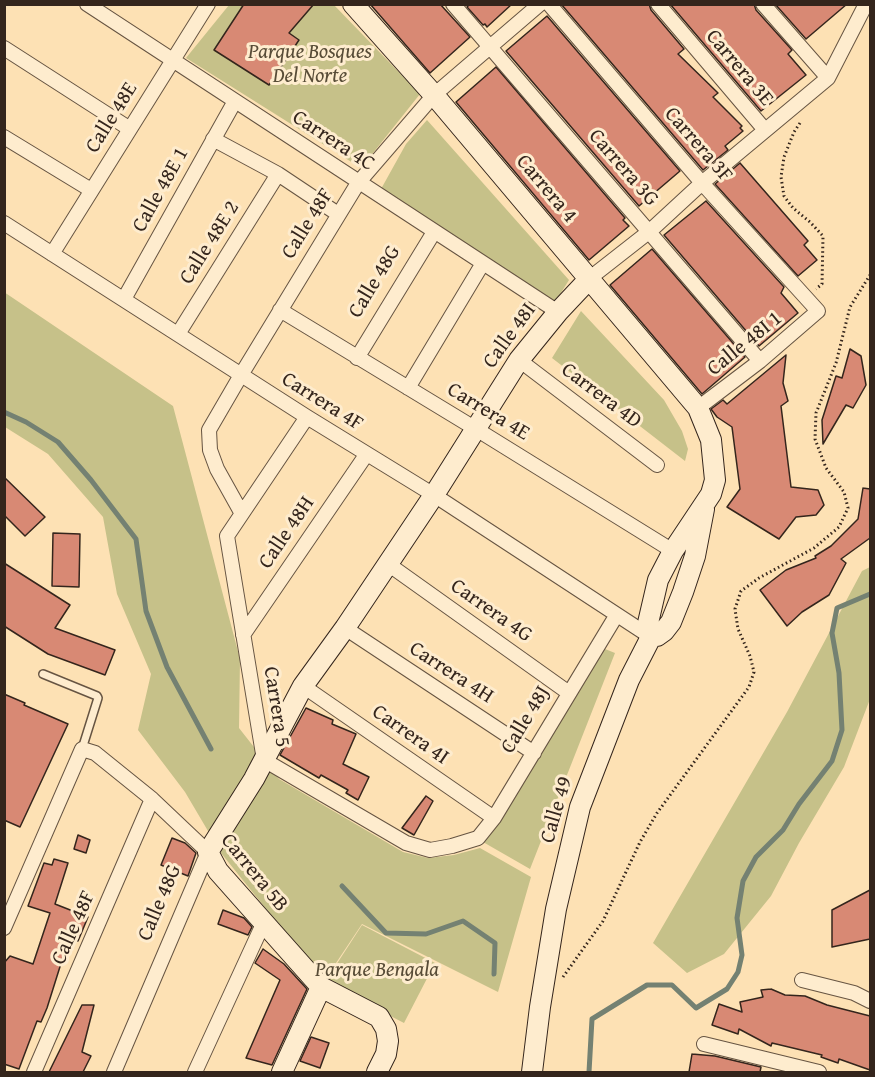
<!DOCTYPE html>
<html>
<head>
<meta charset="utf-8">
<style>
	body { margin:0 }
	#map { position:relative; width:875px; height:1077px; overflow:hidden; background:#fde1b4; font-family:"Gentium Book Plus",serif }
	canvas { display:block }
	.frame { position:absolute; inset:0; border:6px solid #34251c; pointer-events:none }
</style>
</head>
<body>
<div id="map">
<canvas width="875" height="1077"></canvas>
<div class="frame"></div>
</div>
<script>
const g = document.querySelector('canvas').getContext('2d');
g.lineJoin = 'round';
function paint(path, color) { g.fillStyle = color; g.fill(path, 'evenodd'); }
const shape = rows => new Path2D(rows.map(r => 'M' + r).join(''));
function strokePath(path, color, width, dash) { g.strokeStyle = color; g.lineWidth = width; g.lineCap = dash ? 'butt' : 'round'; g.setLineDash(dash || []); g.stroke(path); }
function drawText(font, color, halo, rows, align = 'center') {
  g.font = font + ' "Gentium Book Plus",serif'; g.lineWidth = 6; g.setLineDash([]); g.textBaseline = 'middle'; g.strokeStyle = halo; g.fillStyle = color; for (const [text, x, y, turn = 0] of rows) {
    g.save(); g.translate(x, y); g.rotate((+turn || 0) * Math.PI / 180); g.textAlign = isNaN(turn) ? turn : align; if (halo) g.strokeText(text, 0, 0); g.fillText(text, 0, 0); g.restore();
  }
}
const green = shape([
	[229,5,334,5,420,94,361,168,186,58],
	[427,120,569,280,554,304,381,189,406,144],
	[4,292,173,406,240,659,239,728,279,779,403,852,428,858,454,855,480,848,531,877,498,992,362,924,324,981,221,853,185,792,138,730,151,674,117,594,103,517,48,454,5,427],
	[581,311,664,400,682,431,688,449,685,461,552,358],
	[870,567,870,699,844,767,799,843,771,896,724,954,687,973,653,943,787,712,862,571],
	[605,649,615,653,530,869,483,842],
	[362,925,435,963,404,1023,325,982]
]);
const stream = shape([
	[4,412,26,422,58,442,91,480,136,539,146,611,167,667,211,749],
	[342,886,386,933,426,934,463,921,495,943,494,974],
	[589,1072,592,1019,647,985,672,985,696,1008,727,989,738,972,742,955,737,918,743,881,756,857,783,830,799,804,832,761,842,730,839,673,832,633,837,608,870,594]
]);
const building = shape([
	[244,4,314,4,289,33,299,40,269,85,214,50,244,4],
	[370,4,440,4,470,37,430,73,370,4],
	[470,4,512,4,487,27,485,24,483,25,467,7,470,4],
	[561,4,649,4,651,10,684,49,678,54,718,93,713,97,742,126,740,128,743,131,725,146,728,150,703,170,561,4],
	[670,4,754,4,756,10,792,50,788,54,806,75,761,111,670,4],
	[775,4,847,4,806,39,775,4],
	[547,16,680,171,639,206,506,51,547,16],
	[496,67,625,218,623,220,629,226,589,260,456,102,496,67],
	[740,163,808,241,804,245,817,260,798,276,715,184,740,163],
	[706,201,784,287,781,293,798,313,759,346,664,235,706,201],
	[652,249,745,357,702,394,610,285,652,249],
	[850,349,861,356,866,385,853,408,846,405,823,444,822,420,836,376,842,378,850,349],
	[786,355,783,383,788,401,781,406,791,487,818,490,824,505,816,515,796,517,779,539,727,507,740,489,732,427,717,417,711,409,723,400,727,404,786,355],
	[4,477,45,517,25,536,4,515,4,477],
	[863,488,870,489,870,538,841,559,846,563,829,595,802,612,787,626,760,590,786,570,816,558,815,556,831,546,858,519,863,488],
	[53,533,80,534,79,587,52,586,53,533],
	[4,563,70,605,55,628,115,650,105,675,48,654,4,626,4,563],
	[4,694,25,703,24,705,68,724,20,827,4,820,4,694],
	[306,708,333,720,332,724,356,734,343,764,369,777,358,800,346,793,348,790,321,775,319,778,280,755,306,708],
	[426,796,433,801,414,835,402,828,426,796],
	[78,835,90,840,86,853,74,849,78,835],
	[172,838,185,843,196,853,188,876,161,865,172,838],
	[54,859,68,863,55,904,88,917,78,941,69,938,47,1008,41,1022,37,1021,19,1069,4,1064,4,963,10,956,33,964,50,913,28,906,44,863,52,865,54,859],
	[870,890,870,939,832,947,832,910,870,890],
	[223,910,244,918,252,927,248,935,218,924,223,910],
	[263,949,284,964,307,989,272,1065,246,1058,280,980,255,963,263,949],
	[771,989,785,995,805,996,827,1005,870,1016,870,1070,839,1059,838,1063,821,1057,822,1055,772,1043,771,1046,739,1029,738,1034,712,1025,719,1004,742,1012,740,1002,763,997,761,990,771,989],
	[82,1005,94,1005,82,1052,91,1056,83,1072,49,1072,82,1005],
	[311,1037,329,1043,320,1068,300,1061,311,1037],
	[692,1054,715,1056,761,1067,760,1072,689,1072,692,1054]
]);
const path = shape([
	[800,123,794,132,784,157,781,177,784,196,793,208,810,222,823,236,822,284,816,289],
	[563,977,603,921,640,842,657,813,749,687,754,672,750,656,738,629,735,609,741,591,759,578,814,548,839,527,848,508,844,492,826,468,815,439,816,413,836,363,850,307,870,275]
]);
const lane = shape([
	[43,674,97,696,98,698,82,749]
]);
const street = shape([
	[87,4,558,312],
	[453,4,760,361],
	[549,4,702,183,818,311,760,361,698,408],
	[658,4,765,130],
	[763,4,828,78],
	[4,48,130,129],
	[4,137,91,190],
	[213,139,278,174,338,214],
	[4,223,307,417,434,495,651,637],
	[52,254,208,4],
	[590,278,650,231,702,183,828,78,866,4],
	[124,299,235,101],
	[280,310,476,429,673,551],
	[178,334,278,174],
	[357,358,434,232],
	[519,360,657,465],
	[408,388,483,263],
	[307,417,227,536,264,760,406,843,430,850,452,846,478,838,494,818,616,616],
	[241,512,217,469,210,450,209,430,241,375,358,183,434,95,540,4],
	[388,564,569,693],
	[345,628,534,753],
	[243,635,366,455],
	[303,686,494,818],
	[4,928,82,749,95,753,152,799,208,852,114,1072],
	[802,980,854,993,870,1001],
	[704,1044,819,1072],
	[34,1072,152,799],
	[195,1072,263,924]
]);
const secondary = shape([
	[353,4,434,95,698,408,711,440,715,480,711,494,673,551,658,580,648,623,651,637],
	[651,637,657,636,664,631,671,622,683,592,695,556,704,509],
	[282,1072,321,987],
	[377,1072,386,1054,388,1041,386,1029,379,1017,321,987,218,871,208,852,254,779,303,686,345,628,434,495,519,360,558,312,590,278],
	[532,1072,540,1007,556,909,580,807,629,680,651,637]
]);
const parkNames = [
	["Parque Bosques",310,53],
	["Del Norte",310,77],
	["Parque Bengala",377,971]
];
const streetNames = [
	["Carrera 3E",739,68,50],
	["Calle 48E",112,118,-58],
	["Carrera 4C",333,141,33],
	["Carrera 3F",698,145,49],
	["Carrera 3G",623,168,49],
	["Carrera 4",546,189,50],
	["Calle 48E 1",161,190,-61],
	["Calle 48F",308,224,-58],
	["Calle 48E 2",210,243,-58],
	["Calle 48G",375,282,-59],
	["Calle 48I",510,336,-54],
	["Calle 48I 1",745,344,-39],
	["Carrera 4D",601,396,37],
	["Carrera 4F",322,402,32],
	["Carrera 4E",488,412,31],
	["Calle 48H",287,533,-56],
	["Carrera 4G",491,611,35],
	["Carrera 4H",451,673,33],
	["Carrera 5",276,707,81],
	["Calle 48J",526,720,-59],
	["Carrera 4I",410,735,35],
	["Calle 49",557,810,-74],
	["Carrera 5B",254,873,51],
	["Calle 48G",160,903,-67],
	["Calle 48F",74,928,-66]
];
paint(green, '#c6c189');
strokePath(stream, '#748172', 5);
paint(building, '#d88974');
strokePath(building, '#34251c', 1.5);
strokePath(lane, '#665442', 10);
strokePath(street, '#665442', 16);
strokePath(secondary, '#34251c', 22);
strokePath(path, '#34251c', 3, [1.5, 3]);
strokePath(lane, '#feecce', 7);
strokePath(street, '#feecce', 14);
strokePath(secondary, '#feecce', 20);
drawText('italic 21px', '#584c37', '#feecce', parkNames);
drawText('21px', '#34251c', '#feecce', streetNames);
</script>
</body>
</html>
